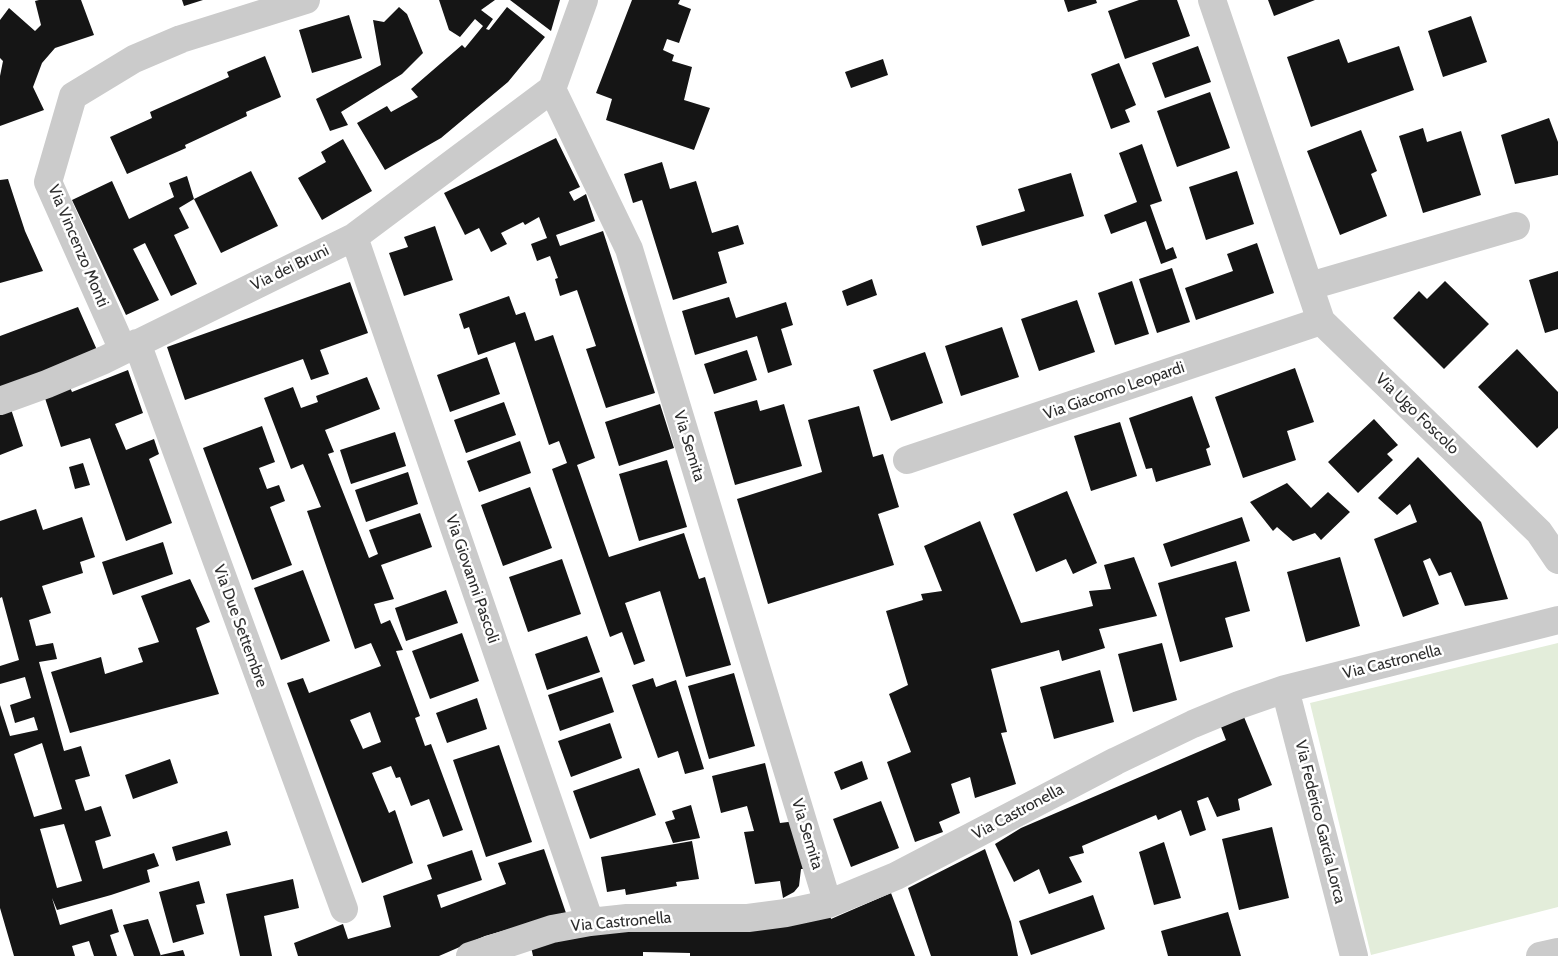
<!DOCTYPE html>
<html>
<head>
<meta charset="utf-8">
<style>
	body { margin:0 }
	canvas { display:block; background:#fff }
</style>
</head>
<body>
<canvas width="1558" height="956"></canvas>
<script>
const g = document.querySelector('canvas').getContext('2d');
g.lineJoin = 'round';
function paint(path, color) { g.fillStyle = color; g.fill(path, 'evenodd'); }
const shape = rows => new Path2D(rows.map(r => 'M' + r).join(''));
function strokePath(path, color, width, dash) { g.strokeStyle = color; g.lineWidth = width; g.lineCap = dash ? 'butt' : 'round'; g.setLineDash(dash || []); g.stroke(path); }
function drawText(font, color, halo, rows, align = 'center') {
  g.font = font + ' Cabin,sans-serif'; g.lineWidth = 5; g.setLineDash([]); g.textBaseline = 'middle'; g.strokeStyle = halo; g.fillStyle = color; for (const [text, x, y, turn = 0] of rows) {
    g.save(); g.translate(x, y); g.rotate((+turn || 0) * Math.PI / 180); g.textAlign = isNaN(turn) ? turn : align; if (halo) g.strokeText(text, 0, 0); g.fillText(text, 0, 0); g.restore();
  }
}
const green = shape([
	[1558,643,1558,907,1371,955,1310,703]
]);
const building = shape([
	[39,0,81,0,94,35,55,48,42,63,33,87,44,110,0,126,0,76,3,61,0,58,0,20,9,8,35,31,41,25,35,1],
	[182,0,203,0,184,6],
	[439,0,495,0,481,10,493,19,486,29,489,30,507,7,545,37,508,82,441,138,385,170,357,123,387,106,391,112,418,97,411,89,462,45,465,48,483,26,475,19,460,37,449,30],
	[510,0,560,0,551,31],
	[632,0,680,0,678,4,691,9,679,43,667,39,663,50,674,55,672,61,692,67,684,100,710,108,694,150,606,120,612,99,596,93],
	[1064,0,1096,0,1097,3,1068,12],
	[1139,0,1177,0,1190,36,1125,59,1108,11],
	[1268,0,1315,0,1274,16],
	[399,7,407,14,423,53,402,74,341,112,348,125,330,131,316,99,381,65,373,20,384,22],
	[349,15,362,58,312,73,299,30],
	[1471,16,1487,62,1443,77,1428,31],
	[1339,39,1348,63,1399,46,1414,90,1311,127,1287,57],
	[1198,46,1211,82,1165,98,1152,63],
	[265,56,281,97,246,112,247,116,185,145,186,148,127,174,110,137,152,118,150,112,229,77,227,72],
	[883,59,888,75,851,88,845,72],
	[1119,63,1136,105,1125,110,1130,122,1111,129,1091,74],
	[1210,92,1230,148,1177,167,1157,111],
	[1549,118,1558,142,1558,175,1515,184,1501,135],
	[1423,128,1427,142,1461,131,1481,195,1423,213,1399,136],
	[1361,130,1377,171,1371,174,1387,216,1340,235,1307,151],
	[556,138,580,187,569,192,574,201,586,194,595,221,556,235,560,246,603,231,655,393,606,408,586,349,596,346,577,290,560,296,555,279,558,278,550,256,537,261,531,244,547,238,539,217,525,225,523,222,501,233,507,244,491,252,479,228,465,235,444,193],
	[343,139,372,191,322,220,298,178,326,162,321,152],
	[1142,144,1162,201,1150,205,1166,250,1173,247,1177,258,1161,264,1146,221,1111,234,1104,215,1137,202,1119,153],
	[662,162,670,189,696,181,712,233,738,225,744,244,718,252,727,283,673,300,642,200,633,203,624,174],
	[251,171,278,226,221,253,194,199],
	[1237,171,1254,224,1206,240,1189,187],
	[1071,173,1084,216,982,246,976,226,1025,211,1018,189],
	[187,176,194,199,179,208,189,228,174,235,197,284,171,296,145,243,133,249,159,300,126,315,72,200,112,181,129,219,174,197,169,183],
	[8,179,25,231,43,271,0,283,0,180],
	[435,226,453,280,404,296,389,253,408,247,404,237],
	[1257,243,1274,293,1196,320,1185,288,1233,271,1227,254],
	[1172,268,1190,322,1157,333,1139,279],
	[1558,271,1558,329,1545,333,1529,280],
	[872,279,877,295,847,306,842,291],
	[1132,281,1149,334,1115,345,1098,293],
	[1445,281,1489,324,1444,369,1393,318,1419,291,1427,299],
	[350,282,368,333,320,350,329,374,311,380,303,359,185,400,167,347],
	[509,296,516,315,525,312,535,341,553,335,595,458,577,465,609,557,684,533,699,579,705,577,731,665,686,677,660,591,625,603,645,661,634,665,622,632,610,637,552,469,567,463,559,441,549,445,515,342,478,355,469,327,464,329,459,314],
	[729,297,736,318,786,302,793,325,781,329,792,365,768,373,757,336,695,355,682,311],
	[1077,300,1095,352,1039,371,1021,319],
	[78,307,97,350,0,390,0,336],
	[1002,327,1019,377,961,396,945,346],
	[1517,349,1558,392,1558,428,1537,448,1478,387],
	[747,350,757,380,714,394,704,364],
	[925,352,943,403,891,421,873,370],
	[487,357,500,394,450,412,437,375],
	[1295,368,1314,422,1287,431,1296,460,1243,478,1215,397],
	[128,370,143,413,115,424,126,450,154,439,159,454,149,459,172,523,126,541,90,438,61,447,43,392,67,380,72,392],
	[367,377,380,409,325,430,334,452,328,454,369,558,378,554,369,530,420,513,432,547,381,565,394,599,374,604,381,624,390,620,403,650,396,651,420,716,415,718,425,746,431,744,463,830,443,837,429,799,411,806,400,777,396,778,391,766,372,773,389,813,395,810,413,863,362,883,287,683,303,678,309,693,381,666,371,643,355,649,307,511,321,507,303,464,291,469,264,398,293,387,301,408,318,402,316,396],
	[370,712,381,742,363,749,350,720],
	[1192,396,1210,447,1206,449,1211,465,1156,482,1152,468,1146,469,1129,418],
	[757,400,760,411,784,404,802,466,735,485,714,412],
	[504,402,516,435,466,453,454,420],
	[660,404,674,448,619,466,605,422],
	[10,406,23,446,0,455,0,410],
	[859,406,873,457,883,454,899,507,878,514,894,565,768,604,737,499,822,472,808,420],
	[1374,419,1398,445,1387,454,1393,460,1358,493,1328,462],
	[1120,422,1137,476,1091,491,1074,436],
	[262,426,275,462,259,468,267,489,279,485,285,501,270,507,292,565,252,580,203,448],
	[395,432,406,466,351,484,340,450],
	[520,441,531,473,479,492,467,461],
	[1418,457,1481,522,1508,599,1465,606,1451,572,1439,576,1430,558,1423,561,1439,604,1403,617,1374,539,1417,522,1410,504,1397,515,1378,498],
	[667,460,687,527,639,541,619,474],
	[83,463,90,485,75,489,69,467],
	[408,472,418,504,366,522,355,490],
	[1287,483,1311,508,1328,492,1350,512,1321,540,1315,533,1293,541,1277,527,1273,531,1250,502],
	[530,487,552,548,503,566,481,505],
	[1067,491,1097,563,1073,574,1066,559,1036,572,1013,514],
	[36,509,43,530,82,517,95,557,80,562,83,573,42,586,51,613,29,620,36,646,53,643,57,659,39,662,64,751,81,746,90,776,75,780,85,811,101,806,111,836,95,841,103,869,154,853,159,866,147,870,150,882,111,895,57,910,52,898,60,925,112,909,119,932,110,935,117,956,94,956,89,941,72,946,75,956,14,956,0,908,0,705,10,736,38,730,34,717,15,723,10,705,31,698,25,677,0,684,0,666,19,660,2,597,0,598,0,521],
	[42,743,62,809,34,817,14,754],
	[64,824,82,881,57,888,40,829],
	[1242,517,1250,541,1171,567,1163,544],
	[980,521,1021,623,1093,606,1089,591,1111,589,1104,565,1134,557,1157,616,1099,629,1105,648,1062,661,1059,650,991,669,1007,732,1001,733,1016,784,975,798,970,777,951,784,960,813,939,822,943,832,915,842,887,762,911,752,889,694,908,685,886,611,923,600,921,594,942,591,924,546],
	[163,542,173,574,113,595,102,562],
	[1340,557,1360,626,1306,642,1287,572],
	[562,559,581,614,528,632,509,577],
	[1236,561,1250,611,1225,618,1233,647,1180,662,1158,583],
	[303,570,330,641,281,660,254,588],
	[190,579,210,622,196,628,219,694,70,733,51,672,101,657,105,674,143,662,138,648,159,642,141,596],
	[446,590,458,623,406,641,395,608],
	[462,633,479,681,430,699,412,651],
	[587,636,600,672,547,690,535,654],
	[1162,643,1177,700,1133,712,1118,654],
	[1100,670,1114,722,1054,739,1040,687],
	[734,673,755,746,709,759,688,686],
	[602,677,614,712,560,731,548,695],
	[653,678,656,687,676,680,704,769,685,774,678,751,658,758,632,685],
	[477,698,487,729,447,743,436,713],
	[1244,717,1272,785,1238,799,1240,810,1217,817,1208,797,1197,801,1206,830,1190,836,1181,810,1158,820,1156,815,1082,846,1084,853,1069,857,1082,882,1049,894,1039,869,1014,882,995,844,1021,828,1226,740,1221,727],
	[610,723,622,758,571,777,558,741],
	[499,745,532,842,486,857,453,760],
	[170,759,178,783,133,799,125,775],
	[862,761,868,779,841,790,834,772],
	[765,763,780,823,796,821,806,869,801,869,799,886,794,892,783,898,780,881,755,884,744,832,754,831,747,806,721,813,712,776],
	[639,768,656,815,590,839,573,791],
	[881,801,899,848,851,867,833,819],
	[691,805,700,838,673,843,665,822,675,819,672,811],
	[1272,827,1289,898,1239,910,1222,839],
	[227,831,231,845,176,861,172,847],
	[692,841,699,879,676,882,677,886,626,895,625,889,607,892,601,857],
	[1164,842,1181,898,1154,905,1139,852],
	[544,849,566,913,485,936,439,956,298,956,294,943,343,924,348,939,391,927,383,896,432,879,427,865,472,850,482,880,437,895,441,908,506,884,498,863],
	[985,849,1011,922,1018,956,931,956,908,888],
	[293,879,299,908,264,916,272,956,240,956,226,894],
	[199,881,205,903,196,905,204,934,173,943,159,892],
	[891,893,915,956,690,956,690,953,643,952,643,956,533,956,530,942,624,923,830,914,831,919],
	[1093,895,1105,929,1031,955,1019,921],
	[1228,912,1241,956,1168,956,1161,931],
	[148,919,161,956,134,956,123,925],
	[183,950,185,956,161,956,161,955]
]);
const street = shape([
	[584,0,552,89,629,249,828,904],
	[1212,0,1321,321,1539,532,1558,560],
	[354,237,590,922],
	[1310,286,1516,226],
	[137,343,344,909],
	[123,350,48,182,73,96,134,59,181,39,306,0],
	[0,401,47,384,104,360,354,237,552,89],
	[907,460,1321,321],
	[1285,689,1354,956],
	[470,956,552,929,590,922,627,918,748,918,786,913,828,904,896,876,1116,761,1193,724,1239,705,1285,689,1558,620],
	[1540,956,1558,952]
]);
const streetNames = [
	["Via Vincenzo Monti",78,246,67],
	["Via dei Bruni",290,268,-26],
	["Via Giacomo Leopardi",1114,391,-19],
	["Via Ugo Foscolo",1417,414,44],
	["Via Semita",689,446,73],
	["Via Giovanni Pascoli",472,579,71],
	["Via Due Settembre",240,626,70],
	["Via Castronella",1392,662,-14],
	["Via Castronella",1018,812,-28],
	["Via Federico García Lorca",1320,822,76],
	["Via Semita",807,834,73],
	["Via Castronella",621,922,-5]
];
paint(green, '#e3edda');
paint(building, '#151515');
strokePath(street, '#cbcbcb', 28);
drawText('16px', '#2e2e2e', '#fff', streetNames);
</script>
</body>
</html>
